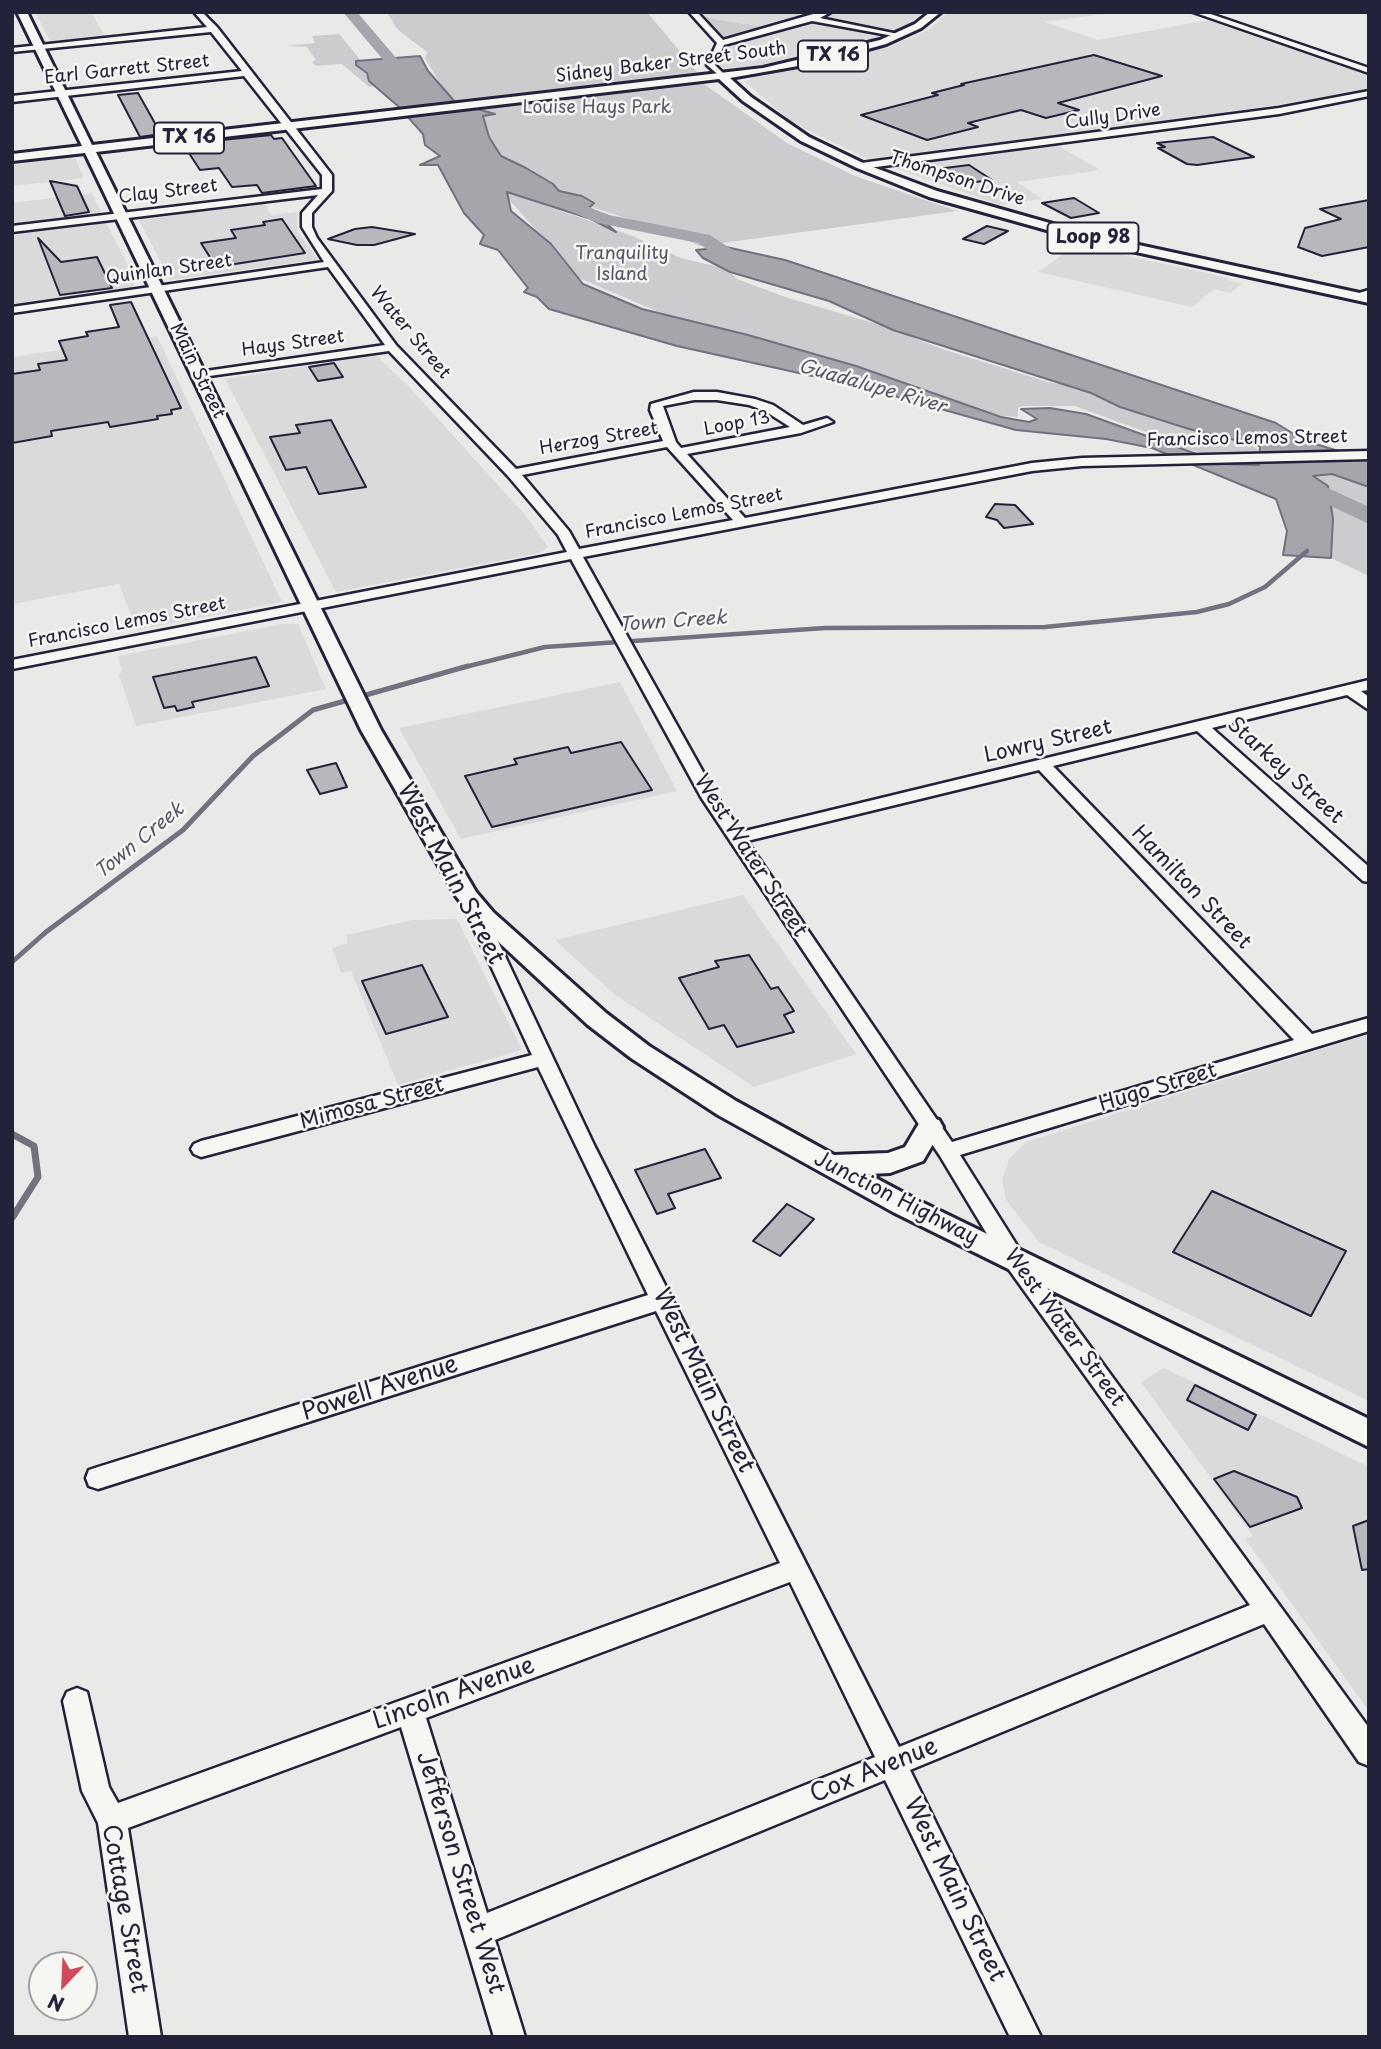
<!DOCTYPE html>
<html>
<head>
<meta charset="utf-8">
<style>
	body { margin:0 }
	#map { position:relative; width:1381px; height:2049px; overflow:hidden; background:#e9e9e7; font-family:"Playpen Sans",sans-serif }
	canvas { display:block }
	.frame { position:absolute; inset:0; border:14px solid #22223b; pointer-events:none }
	.north { position:absolute; left:28px; top:1951px; width:70px; height:70px; box-sizing:border-box; background:#f6f6f2; border:2px solid #a1a1a9; border-radius:50%; rotate:203deg; font-size:19px; font-weight:700; line-height:28px; text-align:center; color:#22223b }
	.north::after { content:''; display:block; margin:auto; width:24px; height:32px; background:#d1495b; clip-path:polygon(50% 0,100% 100%,50% 72%,0 100%) }
</style>
</head>
<body>
<div id="map">
<canvas width="1381" height="2049"></canvas>
<div class="frame"></div>
<div class="north">N</div>
</div>
<script>
const g = document.querySelector('canvas').getContext('2d');
g.lineJoin = 'round';
function paint(path, color) { g.fillStyle = color; g.fill(path, 'evenodd'); }
const shape = rows => new Path2D(rows.map(r => 'M' + r).join(''));
function strokePath(path, color, width, dash) { g.strokeStyle = color; g.lineWidth = width; g.lineCap = dash ? 'butt' : 'round'; g.setLineDash(dash || []); g.stroke(path); }
function drawText(font, color, halo, rows, align = 'center') {
  g.font = font + ' "Playpen Sans",sans-serif'; g.lineWidth = 5; g.setLineDash([]); g.textBaseline = 'middle'; g.strokeStyle = halo; g.fillStyle = color; for (const [text, x, y, turn = 0] of rows) {
    g.save(); g.translate(x, y); g.rotate((+turn || 0) * Math.PI / 180); g.textAlign = isNaN(turn) ? turn : align; if (halo) g.strokeText(text, 0, 0); g.fillText(text, 0, 0); g.restore();
  }
}
const built = shape([
	[35,12,91,12,106,38,51,43],
	[697,12,926,12,903,27,861,44,814,56,736,70,719,67,720,60,729,51,729,43],
	[948,12,1119,12,1044,22,1098,40,1209,20,1369,74,1369,89,1198,119,874,162,793,123,745,82,754,77,815,66,888,47,928,30],
	[1053,143,1100,170,1017,182,1042,199,999,205,887,165],
	[70,157,75,158,84,178,12,186,12,164],
	[92,193,102,214,12,225,12,203],
	[263,200,271,215,297,212,297,230,318,260,170,280,137,216],
	[106,223,136,280,132,288,12,306,12,235],
	[1077,245,1229,278,1227,280,1242,284,1230,293,1214,289,1192,307,1038,272],
	[157,336,282,602,137,630,119,584,12,604,12,357],
	[376,355,411,389,526,516,548,547,540,553,336,592,225,379],
	[282,624,298,624,326,689,136,726,119,675,122,670,118,656],
	[620,682,677,791,461,839,399,728],
	[743,895,856,1054,754,1087,614,994,555,940],
	[457,919,522,1050,398,1085,351,971,341,973,332,948,348,943,346,935,412,920],
	[1369,1034,1369,1401,1039,1242,1006,1200,1002,1180,1009,1159,1026,1142],
	[1164,1368,1369,1467,1369,1711,1245,1539,1253,1536,1141,1382]
]);
const green = shape([
	[387,12,647,12,697,72,690,74,787,143,855,176,957,211,700,246,671,233,540,190,501,156,441,85,425,58,427,52,397,29],
	[707,17,717,20,769,28,725,37,718,35,704,20],
	[339,34,358,57,374,86,369,87,342,64,316,66,312,62,316,60,307,47,287,46,315,43,312,36],
	[507,192,630,235,681,258,727,269,737,279,785,297,880,325,945,350,1048,382,1076,387,1105,401,1221,438,1247,443,1259,450,1253,456,1218,457,1174,446,1159,437,1075,406,1022,406,1018,408,1018,417,1002,416,668,316,579,278,503,193],
	[1332,474,1369,487,1369,576,1331,558,1333,519,1312,476]
]);
const water = shape([
	[420,56,428,71,456,103,495,114,483,116,489,137,501,156,526,168,553,184,559,191,582,196,594,203,589,208,616,232,591,219,507,192,511,211,551,244,583,284,642,309,748,335,856,366,1001,417,1029,422,1037,419,1021,409,1050,408,1086,414,1224,464,1259,465,1260,446,1189,429,1120,407,1091,393,893,330,829,301,730,272,703,258,696,250,726,247,785,260,1276,423,1305,441,1369,460,1369,487,1332,474,1313,476,1328,486,1333,519,1331,558,1283,555,1287,531,1276,499,1152,448,1106,439,1016,430,862,387,677,346,549,309,537,297,524,292,528,288,498,250,480,244,484,235,464,213,438,165,420,165,440,156,425,145,423,134,399,107,369,81,367,73,356,65,356,61,420,56]
]);
const streamFar2 = shape([
	[461,668,545,647,825,628,1045,627,1197,612,1229,604,1265,587,1307,551]
]);
const streamFar1 = shape([
	[12,962,46,932,183,830,253,756,313,710,468,666]
]);
const stream = shape([
	[12,1134,34,1146,38,1177,12,1218]
]);
const river = shape([
	[343,12,357,12,426,93,429,96,426,99,416,99,343,12],
	[556,194,609,215,710,235,745,258,765,264,767,268,758,274,751,272,731,266,698,243,598,223,550,203,547,199,550,195,556,194],
	[1291,471,1369,507,1369,524,1283,483,1279,478,1283,473,1291,471]
]);
const building = shape([
	[1094,55,1162,76,1058,103,1079,110,1046,118,1021,110,968,123,978,127,927,140,861,115,938,95,932,93,964,85,961,84,1094,55],
	[138,93,161,134,140,137,118,95,138,93],
	[271,135,274,139,282,138,316,186,262,193,257,185,232,187,219,168,200,170,183,144,271,135],
	[1213,137,1254,157,1197,165,1187,164,1158,148,1165,147,1157,143,1213,137],
	[969,165,992,180,959,184,937,169,969,165],
	[50,181,77,186,89,212,65,216,50,181],
	[1074,198,1099,213,1071,218,1042,203,1074,198],
	[1369,200,1369,247,1322,256,1298,247,1305,228,1341,219,1320,209,1369,200],
	[282,219,305,253,216,267,201,243,236,238,231,230,265,225,263,222,282,219],
	[987,226,1008,231,984,244,963,239,987,226],
	[372,227,415,234,374,245,357,245,328,239,355,229,372,227],
	[38,238,61,262,97,257,112,288,60,295,38,238],
	[131,302,181,408,171,410,172,414,157,416,158,419,110,427,108,422,51,431,52,436,12,443,12,374,40,370,38,364,67,360,59,341,88,336,86,332,119,327,110,305,131,302],
	[334,363,343,377,318,381,309,367,334,363],
	[331,420,366,487,319,494,306,467,286,470,270,437,300,433,296,425,331,420],
	[995,504,1015,505,1033,524,1004,528,997,520,986,517,995,504],
	[256,657,269,686,192,702,194,707,177,711,175,706,164,708,153,677,256,657],
	[621,742,652,790,492,827,465,776,517,764,514,759,568,747,571,753,621,742],
	[336,763,347,787,320,794,307,770,336,763],
	[749,955,771,989,778,987,794,1011,784,1015,794,1032,737,1047,724,1025,709,1029,679,978,719,967,715,961,749,955],
	[422,965,448,1017,386,1034,362,981,422,965],
	[705,1149,721,1178,668,1194,675,1208,657,1214,635,1170,705,1149],
	[1212,1191,1346,1251,1311,1316,1173,1252,1212,1191],
	[787,1204,814,1219,780,1256,753,1241,787,1204],
	[1195,1385,1256,1415,1248,1430,1187,1400,1195,1385],
	[1234,1471,1297,1497,1302,1508,1250,1527,1214,1479,1234,1471],
	[1369,1520,1369,1569,1362,1570,1353,1526,1369,1520]
]);
const minor = shape([
	[194,12,202,12,217,27,332,175,332,191,312,213,312,227,317,238,396,345,516,469,663,441,650,410,651,404,694,392,717,392,755,399,773,405,803,425,827,418,833,422,801,433,687,454,745,518,1032,463,1082,458,1369,451,1369,459,1082,466,1032,471,583,557,717,797,741,832,1369,680,1369,690,1361,691,1369,697,1369,710,1347,695,1212,728,1369,867,1369,882,1363,881,1197,731,1053,766,1312,1034,1369,1018,1369,1031,960,1155,1021,1252,1369,1728,1369,1766,1359,1762,1264,1624,910,1770,1041,2037,1010,2037,885,1780,495,1940,525,2037,494,2037,401,1727,128,1828,161,2037,129,2037,98,1823,82,1791,63,1701,67,1692,77,1688,87,1692,109,1787,118,1803,780,1563,656,1311,98,1489,89,1486,86,1478,89,1470,98,1467,648,1295,538,1067,201,1157,194,1154,191,1149,194,1144,201,1141,532,1055,462,903,465,899,477,899,480,903,594,1145,899,1747,1250,1605,1005,1264,940,1156,701,797,571,559,12,669,12,660,567,552,558,535,508,476,389,351,195,378,193,376,199,372,385,345,328,267,12,313,12,307,324,262,302,227,302,213,318,195,12,232,12,226,322,189,322,175,244,76,12,102,12,96,242,71,211,32,12,52,12,48,207,27,194,12],
	[694,400,717,400,749,405,765,411,790,427,681,448,676,442,663,406,694,400],
	[667,447,733,520,579,549,569,531,522,475,667,447],
	[1039,770,1294,1040,952,1142,747,841,1039,770],
	[790,1582,875,1757,487,1913,426,1718,790,1582],
	[689,12,697,12,723,40,820,12,831,12,820,18,903,35,899,37,812,21,724,45,715,65,726,76,722,78,707,65,717,43,689,12],
	[1193,12,1205,12,1369,68,1369,73,1193,12],
	[1369,91,1369,96,1279,114,861,169,856,166,861,163,1279,108,1369,91],
	[1369,290,1369,296,1354,299,1349,296,1369,290]
]);
const major = shape([
	[17,12,27,12,92,145,763,68,880,40,915,24,930,12,941,12,921,28,886,44,821,62,730,78,751,97,809,137,865,164,937,191,1088,234,1369,295,1369,303,1086,241,929,197,857,168,801,141,743,101,719,79,96,152,381,730,476,892,493,912,606,1013,649,1046,736,1101,834,1155,888,1153,905,1147,921,1120,930,1118,939,1120,943,1127,923,1161,890,1173,868,1174,913,1198,1369,1419,1369,1447,893,1212,718,1115,631,1058,588,1025,477,922,456,896,361,730,85,153,12,161,12,154,82,146,17,12]
]);
const farStreetnames = [
	["Sidney Baker Street South",671,63,-7],
	["Earl Garrett Street",127,70,-6],
	["Cully Drive",1113,117,-8],
	["Thompson Drive",957,179,18],
	["Clay Street",168,192,-7],
	["Quinlan Street",169,270,-8],
	["Water Street",410,333,50],
	["Hays Street",293,344,-8],
	["Main Street",197,371,64],
	["Loop 13",737,424,-11],
	["Herzog Street",599,439,-10],
	["Francisco Lemos Street",1247,439,-1],
	["Francisco Lemos Street",684,514,-11],
	["Francisco Lemos Street",127,623,-11]
];
const farParknames = [
	["Louise Hays Park",597,108],
	["Tranquility",622,254],
	["Island",622,275]
];
const shields = [
	[833,56,70],
	[189,138,70],
	[1093,238,91]
];
const shieldNames = [
	["TX 16",833,56],
	["TX 16",189,138],
	["Loop 98",1093,238]
];
const farWaternames = [
	["Guadalupe River",872,387,16],
	["Town Creek",673,622,-4],
	["Town Creek",140,841,-39]
];
const streetNames = [
	["Lowry Street",1048,742,-13],
	["Starkey Street",1285,771,42],
	["West Water Street",750,856,57],
	["Hamilton Street",1191,888,46],
	["Hugo Street",1158,1088,-17],
	["Mimosa Street",372,1104,-15],
	["Junction Highway",896,1199,27],
	["West Water Street",1064,1328,54]
];
const nearStreetnames = [
	["West Main Street",450,874,62],
	["West Main Street",703,1381,64],
	["Powell Avenue",380,1389,-18],
	["Lincoln Avenue",454,1694,-20],
	["Cox Avenue",874,1771,-22],
	["Jefferson Street West",460,1873,73],
	["West Main Street",954,1890,64],
	["Cottage Street",124,1909,80]
];
paint(built, '#dadada');
paint(green, '#ccccce');
paint(water, '#a5a5ac');
strokePath(water, '#71717f', 2);
strokePath(streamFar2, '#71717f', 4.5);
strokePath(streamFar1, '#71717f', 5);
strokePath(stream, '#71717f', 7);
paint(river, '#a5a5ac');
paint(building, '#b8b8bc');
strokePath(building, '#22223b', 2);
strokePath(minor, '#22223b', 5);
strokePath(major, '#22223b', 6);
paint(minor, '#f6f6f2');
paint(major, '#f6f6f2');
drawText('18px', '#22223b', '#f6f6f2', farStreetnames);
drawText('18px', '#555567', '#f6f6f2', farParknames);
for (const [x, y, w] of shields) { const box = new Path2D(); box.roundRect(x - w / 2, y - 15.5, w, 31, 5); g.fillStyle = '#f6f6f2'; g.fill(box); strokePath(box, '#22223b', 2); }
drawText('bold 19px', '#22223b', null, shieldNames);
drawText('italic 19px', '#565668', '#f6f6f2', farWaternames);
drawText('21px', '#22223b', '#f6f6f2', streetNames);
drawText('24px', '#22223b', '#f6f6f2', nearStreetnames);
</script>
</body>
</html>
